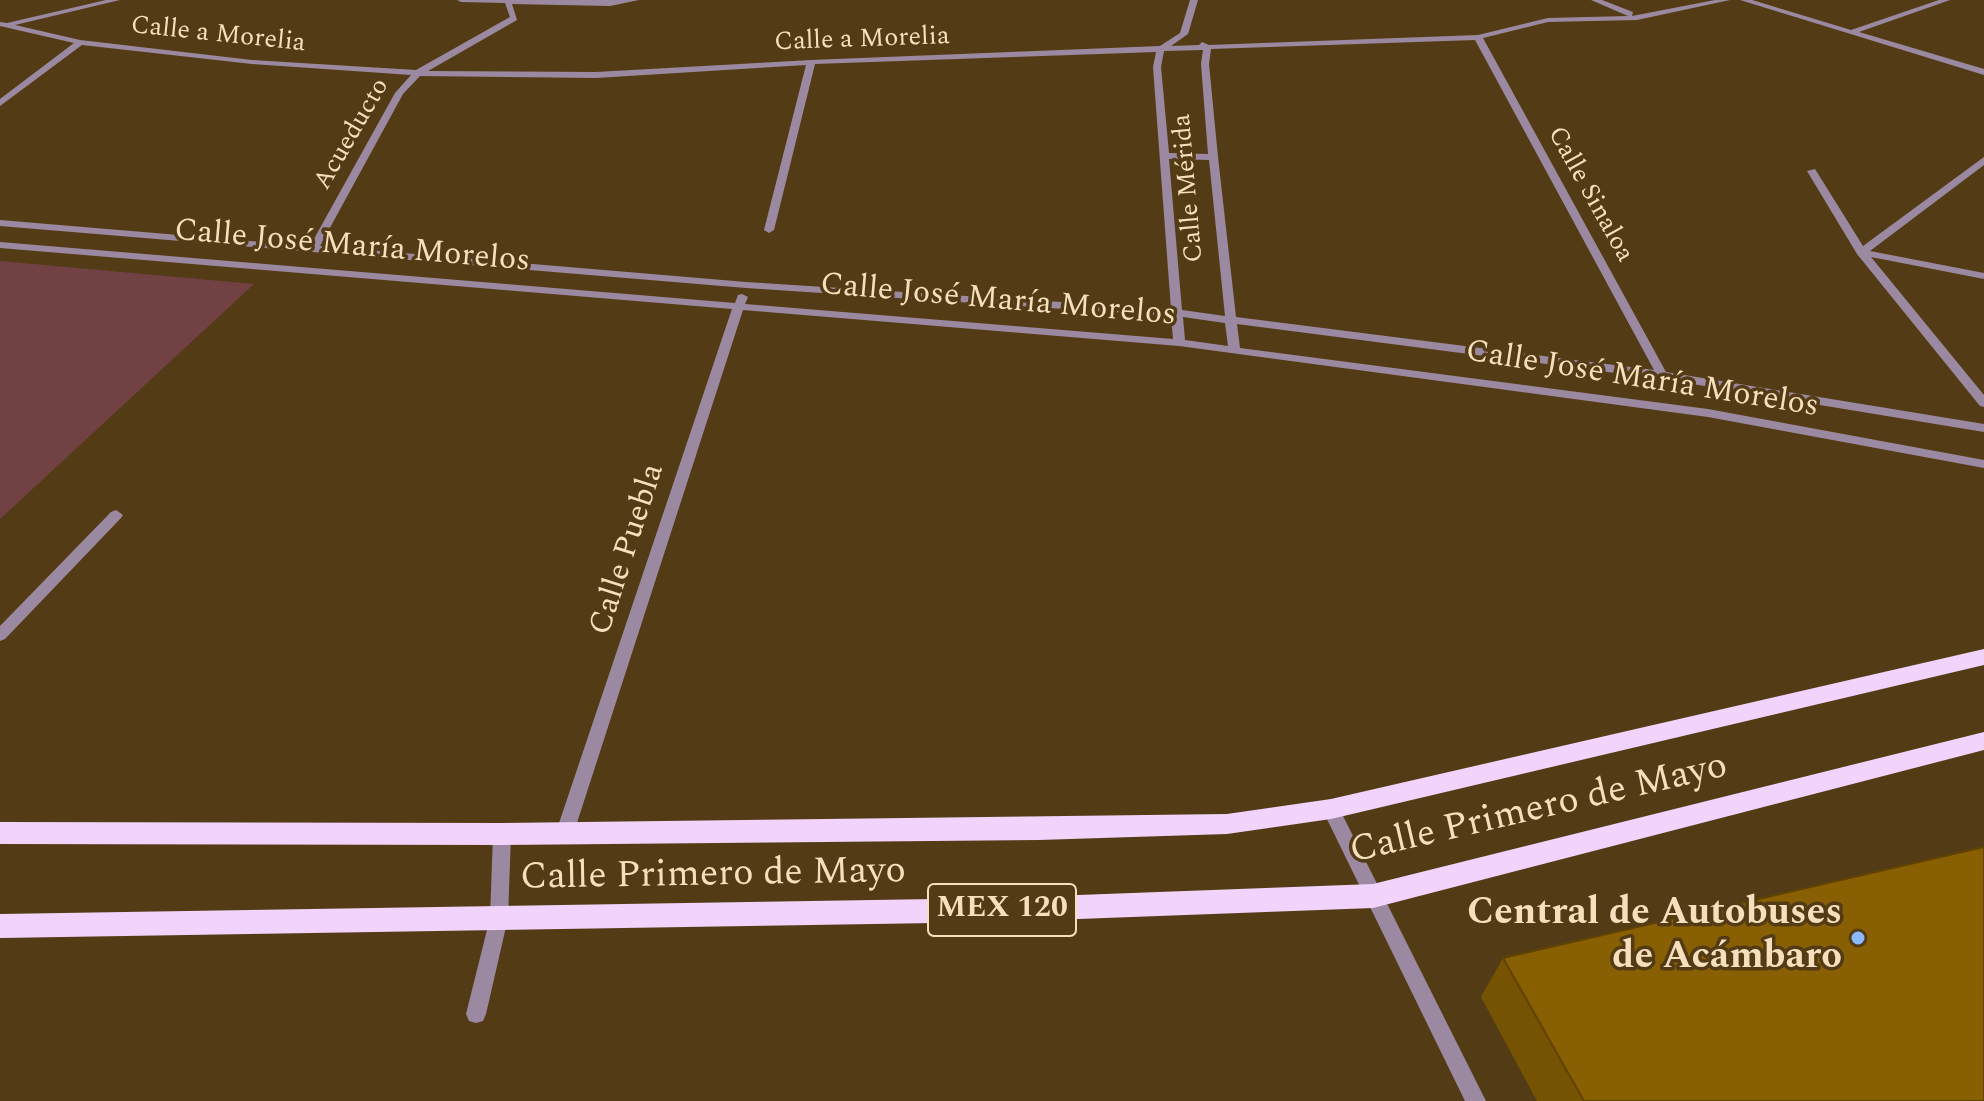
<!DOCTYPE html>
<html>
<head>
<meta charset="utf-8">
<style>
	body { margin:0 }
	canvas { display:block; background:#533c15 }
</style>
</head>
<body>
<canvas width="1984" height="1101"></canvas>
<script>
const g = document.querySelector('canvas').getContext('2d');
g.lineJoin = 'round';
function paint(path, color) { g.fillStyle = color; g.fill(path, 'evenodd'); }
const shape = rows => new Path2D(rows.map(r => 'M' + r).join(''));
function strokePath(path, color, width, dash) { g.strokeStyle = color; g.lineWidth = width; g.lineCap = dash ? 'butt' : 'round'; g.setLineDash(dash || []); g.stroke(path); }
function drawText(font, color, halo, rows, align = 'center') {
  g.font = font + ' Spectral,serif'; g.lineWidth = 7; g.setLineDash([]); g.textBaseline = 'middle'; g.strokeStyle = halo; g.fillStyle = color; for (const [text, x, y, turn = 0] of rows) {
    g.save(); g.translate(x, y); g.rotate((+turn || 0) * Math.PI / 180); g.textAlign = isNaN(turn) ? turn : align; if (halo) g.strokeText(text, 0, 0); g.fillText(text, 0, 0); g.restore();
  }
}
const green = shape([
	[0,261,254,284,0,519]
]);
const minor = shape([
	[106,0,120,0,15,25,80,40,252,60,416,70,510,17,505,3,461,2,457,0,639,0,610,6,512,4,517,20,428,71,596,72,811,60,1160,46,1180,33,1190,0,1198,0,1188,34,1171,46,1199,45,1202,42,1209,45,1478,35,1548,18,1628,16,1591,0,1602,0,1633,12,1632,16,1715,0,1730,0,1637,20,1548,22,1483,38,1666,372,1984,424,1984,432,1662,379,1237,324,1240,348,1708,409,1984,460,1984,468,1708,417,1179,346,743,310,574,832,571,837,565,839,559,837,556,832,732,309,0,248,0,242,735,303,738,295,742,294,748,297,745,304,1173,339,1171,316,746,288,0,226,0,220,310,246,395,93,411,75,252,64,82,45,0,106,0,99,74,43,0,26,0,22,7,23,106,0],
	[1475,40,1654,370,1236,317,1218,157,1209,64,1211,49,1475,40],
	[1203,50,1201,64,1208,154,1169,153,1161,67,1164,51,1203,50],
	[1156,52,1153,67,1171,309,746,282,320,246,403,94,420,76,596,78,806,65,764,230,769,233,774,230,815,64,1156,52],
	[1169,159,1209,160,1225,316,1182,310,1169,159],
	[1183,317,1225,323,1228,346,1185,340,1183,317],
	[1740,0,1752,0,1851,30,1939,0,1950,0,1859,32,1984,69,1984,75,1740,0],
	[1984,157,1984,165,1870,251,1984,273,1984,279,1871,257,1984,395,1984,407,1980,406,1857,254,1807,171,1815,169,1863,246,1984,157],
	[116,510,123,515,121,518,5,639,0,641,0,626,111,512,116,510],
	[1331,802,1337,804,1486,1101,1465,1101,1322,809,1325,804,1331,802],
	[502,827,508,829,511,834,508,918,486,1014,483,1021,476,1023,469,1021,466,1014,490,918,493,834,496,829,502,827]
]);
const major = shape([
	[1984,649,1984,665,1331,819,1227,834,1039,840,502,845,0,844,0,822,502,823,1227,814,1331,799,1984,649],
	[1984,732,1984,750,1373,908,998,922,0,938,0,914,998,898,1373,884,1984,732]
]);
const wall = shape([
	[1503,958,1984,1101,1537,1101,1481,997]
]);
const building = shape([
	[1984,847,1984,1101,1584,1101,1503,958,1984,847]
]);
const markers = [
	[1858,938,8,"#8cb9fc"]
];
const farStreetnames = [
	["Calle a Morelia",218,36,6],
	["Calle a Morelia",862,41,-2],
	["Acueducto",353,135,-60],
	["Calle Mérida",1190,188,-95],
	["Calle Sinaloa",1589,195,61]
];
const shields = [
	[1002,910,148]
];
const shieldNames = [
	["MEX 120",1002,910]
];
const streetNames = [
	["Calle José María Morelos",352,248,5],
	["Calle José María Morelos",998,302,5],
	["Calle José María Morelos",1642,381,9],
	["Calle Puebla",629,550,-72]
];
const nearStreetnames = [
	["Calle Primero de Mayo",1539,811,-13],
	["Calle Primero de Mayo",713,877,-1]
];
const nearPoinames = [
	["Central de Autobuses",1842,916],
	["de Acámbaro",1842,960]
];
paint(green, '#724143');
paint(minor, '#9b89a1');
paint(major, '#f1d3fb');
paint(wall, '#765203');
paint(building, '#895f04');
strokePath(building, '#604203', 2);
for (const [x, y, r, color] of markers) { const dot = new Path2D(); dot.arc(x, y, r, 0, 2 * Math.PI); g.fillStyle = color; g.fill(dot); strokePath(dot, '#533c15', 3); }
drawText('26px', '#f6dfbc', '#533c15', farStreetnames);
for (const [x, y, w] of shields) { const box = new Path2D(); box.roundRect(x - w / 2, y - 26, w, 52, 6); g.fillStyle = '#533c15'; g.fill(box); strokePath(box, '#f6dfbc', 2); }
drawText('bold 30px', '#f6dfbc', null, shieldNames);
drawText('32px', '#f6dfbc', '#533c15', streetNames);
drawText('38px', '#f6dfbc', '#533c15', nearStreetnames);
drawText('bold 38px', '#f6dfbc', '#533c15', nearPoinames, 'right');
</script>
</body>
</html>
